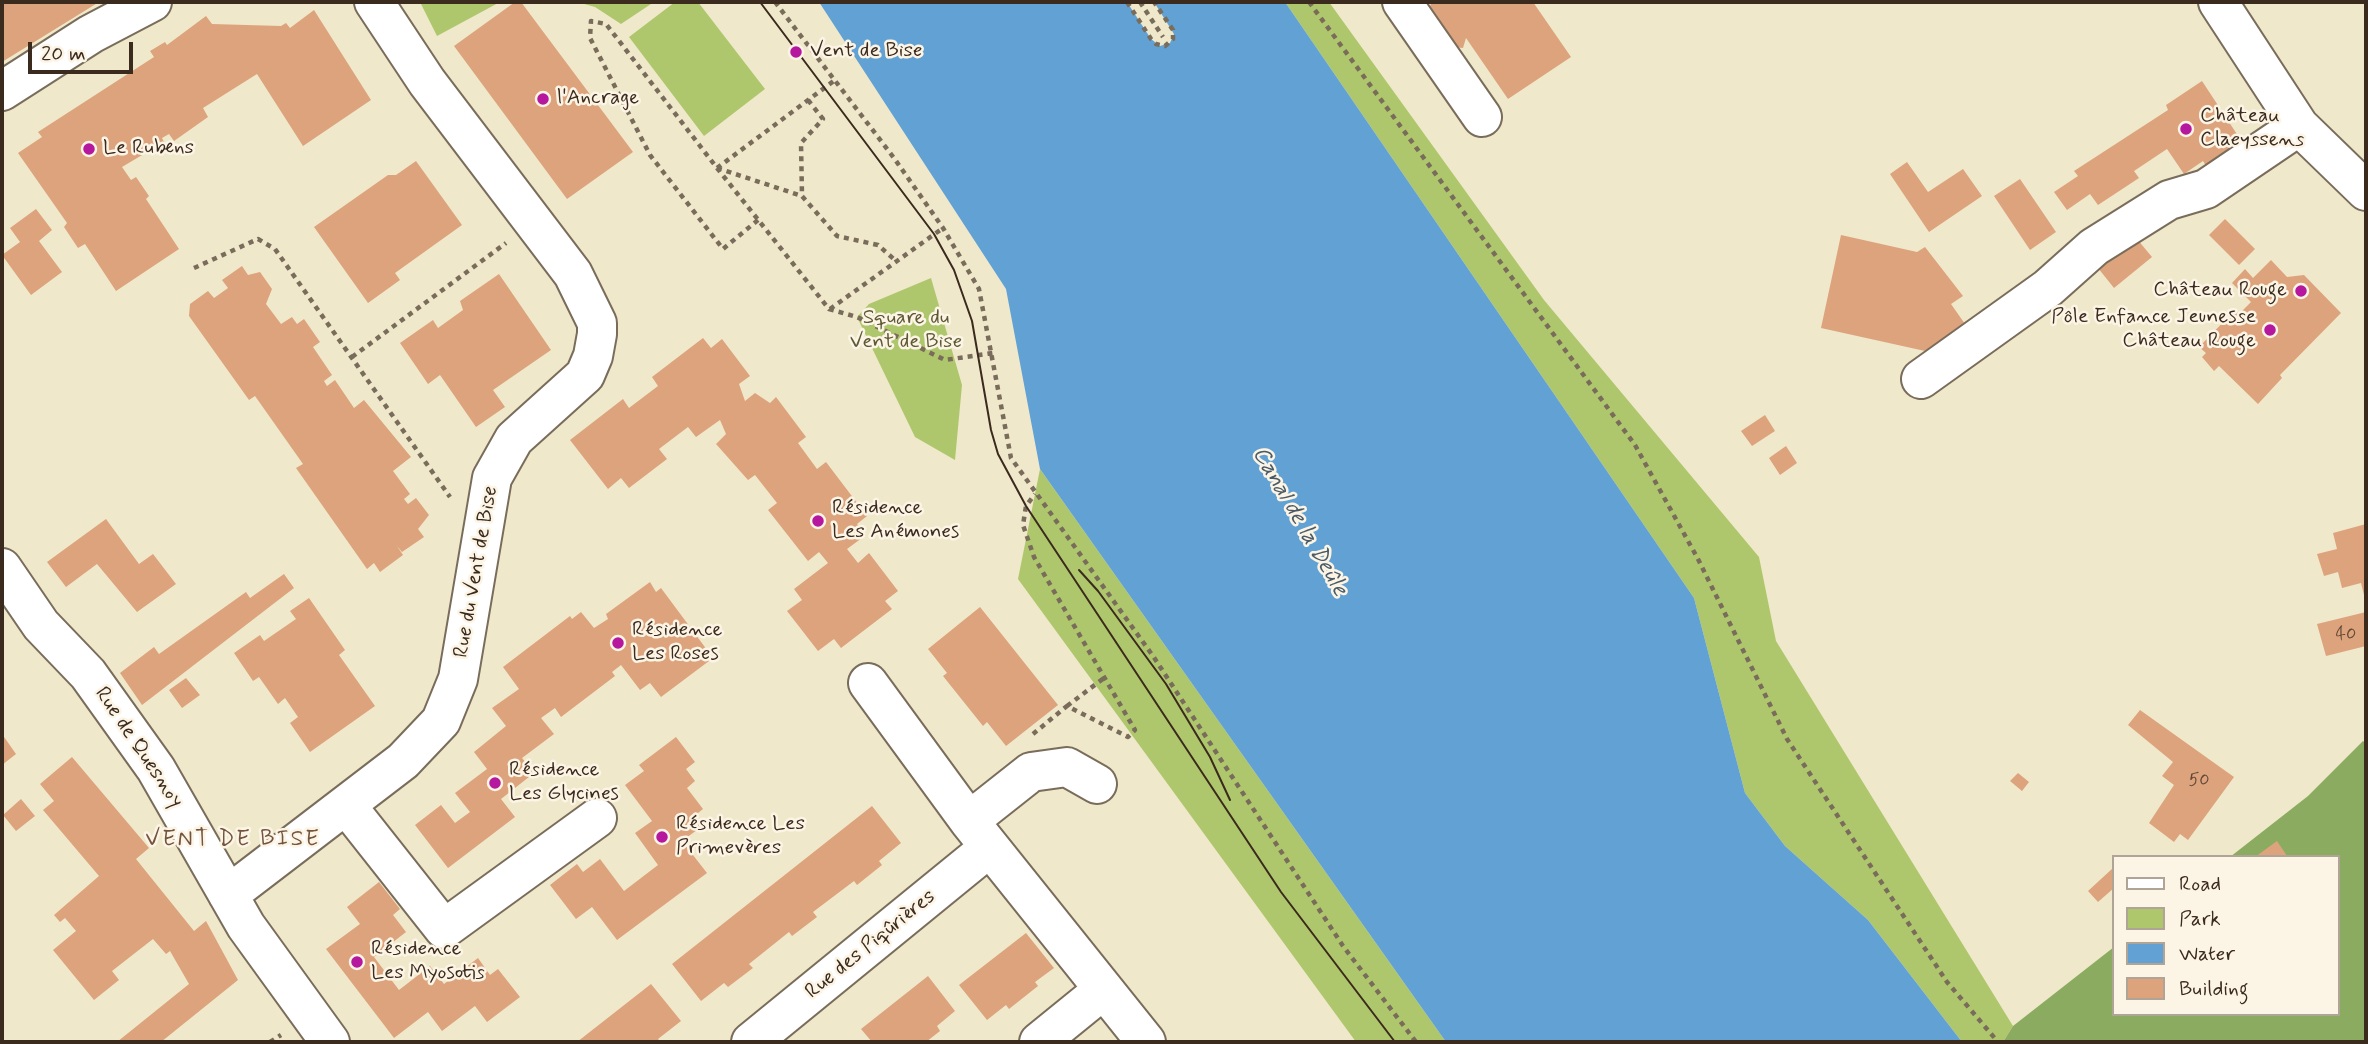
<!DOCTYPE html>
<html>
<head>
<meta charset="utf-8">
<style>
	body { margin:0 }
	#map { position:relative; width:2368px; height:1044px; overflow:hidden; background:#efe8cb; font-family:Mynerve,sans-serif }
	canvas { display:block }
	.frame { position:absolute; inset:0; border:4px solid #3b2a1e; pointer-events:none }
	.legend { position:absolute; left:2112px; top:855px; width:228px; height:161px; box-sizing:border-box; background:#fcf5e5; border:2px solid #afa495; margin:0; padding:9px 12px; list-style:none; font-size:21px; color:#3b2a1e }
	.legend li { display:flex; align-items:center; gap:14px; height:35px }
	.legend b { width:35px; border:2px solid #afa495 }
	.scale { position:absolute; left:28px; top:42px; width:105px; height:32px; box-sizing:border-box; border:4px solid #3b2a1e; border-top:0; padding-left:9px; font-size:21px; line-height:24px; white-space:nowrap; color:#3b2a1e; -webkit-text-stroke:5px #fcf5e5; paint-order:stroke }
</style>
</head>
<body>
<div id="map">
<canvas width="2368" height="1044"></canvas>
<div class="frame"></div>
<ul class="legend">
<li><b style="height:9px;background:#fff"></b>Road</li>
<li><b style="height:19px;background:#afc76c"></b>Park</li>
<li><b style="height:19px;background:#61a1d4"></b>Water</li>
<li><b style="height:19px;background:#dda37d"></b>Building</li>
</ul>
<div class="scale">20 m</div>
</div>
<script>
const g = document.querySelector('canvas').getContext('2d');
g.lineJoin = 'round';
function paint(path, color) { g.fillStyle = color; g.fill(path, 'evenodd'); }
const shape = rows => new Path2D(rows.map(r => 'M' + r).join(''));
function strokePath(path, color, width, dash) { g.strokeStyle = color; g.lineWidth = width; g.lineCap = dash ? 'butt' : 'round'; g.setLineDash(dash || []); g.stroke(path); }
function drawText(font, color, halo, rows, align = 'center') {
  g.font = font + ' Mynerve,sans-serif'; g.lineWidth = 5; g.setLineDash([]); g.textBaseline = 'middle'; g.strokeStyle = halo; g.fillStyle = color; for (const [text, x, y, turn = 0] of rows) {
    g.save(); g.translate(x, y); g.rotate((+turn || 0) * Math.PI / 180); g.textAlign = isNaN(turn) ? turn : align; if (halo) g.strokeText(text, 0, 0); g.fillText(text, 0, 0); g.restore();
  }
}
const green = shape([
	[420,2,500,2,437,36],
	[577,2,654,2,621,24,595,7],
	[675,2,698,2,765,89,704,136,629,37],
	[1285,2,1329,2,1544,300,1759,557,1776,641,2013,1026,2003,1042,1962,1042,1868,920,1785,846,1745,793,1694,598],
	[931,278,962,385,955,460,915,437,857,317,869,304],
	[1040,469,1446,1042,1356,1042,1018,579]
]);
const forest = shape([
	[2363,741,2366,743,2366,1042,2003,1042,2013,1026,2114,947,2114,1014,2338,1014,2338,857,2230,857,2308,796]
]);
const water = shape([
	[819,2,1127,2,1151,39,1160,46,1170,43,1174,34,1154,2,1285,2,1694,598,1745,793,1785,846,1868,920,1962,1042,1446,1042,1040,469,1006,289]
]);
const building = shape([
	[2,2,99,2,2,62],
	[515,2,521,2,633,152,567,199,454,46],
	[1432,2,1533,2,1571,57,1508,99,1466,38,1463,48,1453,47,1452,39,1440,27,1436,16,1432,15,1429,8],
	[314,10,371,100,303,146,257,74,203,108,208,117,174,141,169,134,162,138,164,142,122,167,131,180,136,177,149,196,146,199,179,249,116,291,85,244,78,248,64,227,67,223,18,153,42,137,38,132,154,57,150,51,165,42,167,45,206,16,212,24,281,26,286,23,290,28],
	[2202,81,2248,151,2211,174,2203,161,2184,174,2167,149,2134,171,2139,178,2098,205,2090,194,2067,210,2054,192,2078,176,2074,171,2168,110,2166,105],
	[416,161,462,225,395,273,400,280,368,303,314,227,388,175,396,175],
	[1907,162,1928,192,1963,169,1982,196,1929,232,1890,174],
	[2020,179,2056,232,2030,250,1994,196],
	[36,209,52,230,39,241,62,272,31,295,2,255,20,242,10,228],
	[2225,219,2255,249,2239,265,2209,235],
	[2132,233,2152,257,2114,288,2094,263],
	[1841,235,1917,252,1925,247,1963,296,1951,304,1965,324,1925,351,1821,328],
	[2271,260,2287,277,2304,275,2341,313,2280,375,2282,378,2258,404,2219,366,2214,371,2202,357,2206,353,2199,347,2235,310,2239,314,2251,302,2232,283,2245,269,2253,278],
	[242,266,248,275,260,272,272,289,266,304,281,324,292,317,297,324,304,319,320,342,313,347,332,375,324,381,327,386,335,380,354,408,364,400,411,457,393,471,410,494,404,499,408,504,416,498,429,515,418,529,424,537,402,552,397,546,403,555,380,572,374,563,367,569,296,468,303,464,255,396,249,400,189,316,190,304,208,291,214,298,228,288,222,280],
	[499,274,551,350,493,390,505,407,476,427,440,375,428,384,400,343,433,320,438,328,463,310,460,301],
	[703,338,711,348,722,339,750,376,739,384,745,401,755,393,770,403,776,397,806,437,798,443,817,469,826,462,867,516,857,524,866,535,847,549,858,563,869,553,898,591,885,601,892,609,841,648,834,639,818,651,787,611,802,600,794,589,828,563,819,552,808,561,768,510,777,503,755,475,748,480,716,444,726,434,720,420,696,437,688,427,659,449,667,459,629,488,621,478,608,489,570,440,623,399,629,408,658,386,652,377],
	[1765,415,1775,431,1752,446,1741,431],
	[1786,446,1797,463,1780,475,1769,458],
	[106,519,139,564,153,554,176,584,137,612,97,564,66,587,47,562],
	[2366,524,2366,599,2365,599,2361,583,2342,588,2338,572,2324,576,2317,554,2337,549,2333,533],
	[284,574,294,588,142,705,120,673,154,647,159,654,246,592,250,598],
	[650,582,656,592,661,588,713,658,661,697,650,683,640,690,621,665,612,672,615,676,561,717,555,708,541,718,554,734,522,758,534,773,501,799,515,817,448,868,415,825,441,805,455,823,470,812,455,793,487,769,474,752,506,726,492,708,519,689,503,667,570,616,572,619,581,612,594,628,608,619,606,614],
	[309,598,345,650,339,655,375,706,310,752,290,723,298,717,285,698,278,704,259,677,253,681,234,653,260,635,264,641,296,619,290,611],
	[980,607,1058,705,1006,746,987,722,983,726,943,676,947,673,928,649],
	[2366,612,2366,646,2326,656,2317,624],
	[186,678,200,695,182,708,169,690],
	[2140,710,2234,777,2188,840,2180,834,2174,842,2149,823,2174,785,2162,776,2173,762,2128,725],
	[2,734,16,754,2,765],
	[676,737,695,762,686,769,695,781,687,788,703,809,693,817,701,827,682,841,707,873,617,940,592,907,576,919,550,885,577,864,583,872,600,859,624,891,658,865,635,833,652,821,625,785,644,771,639,765],
	[72,757,149,848,136,859,194,931,206,921,238,980,161,1042,117,1042,189,984,170,951,166,954,153,939,112,971,119,980,94,1000,53,950,76,931,65,918,60,922,54,915,99,876,43,810,54,801,40,784],
	[2018,773,2029,782,2022,791,2010,781],
	[21,799,35,816,16,831,3,815],
	[872,806,901,843,879,861,882,865,857,885,854,881,813,912,817,917,792,936,789,932,749,964,753,968,728,987,724,983,701,1001,672,964],
	[2277,841,2287,856,2255,857],
	[2113,868,2114,888,2098,902,2088,891],
	[379,882,400,909,393,915,406,932,374,957,399,990,430,966,444,984,478,958,490,975,498,969,520,997,487,1022,475,1006,442,1031,428,1012,394,1038,326,949,360,924,347,907],
	[1026,933,1054,968,1035,982,1038,986,1009,1009,1006,1005,987,1020,959,985],
	[928,976,955,1011,937,1026,940,1031,926,1042,872,1042,861,1029],
	[651,984,681,1021,658,1039,661,1042,577,1042]
]);
const path = shape([
	[775,2,894,158,943,228,979,289,1011,458,1153,656,1343,946,1416,1042],
	[1127,2,1151,39,1156,44,1165,46,1173,39,1173,30,1154,2],
	[1140,2,1163,37],
	[1309,2,1635,445,1698,559,1787,739,1947,982,1998,1042],
	[808,100,823,119,801,143,802,196,837,236,878,245,896,261],
	[717,168,829,309,857,317,945,360,993,353],
	[717,168,802,196],
	[758,220,723,249,650,155,590,38,591,21,606,24,717,168,835,80],
	[194,268,258,239,275,249,450,497],
	[830,309,943,228],
	[352,357,506,243],
	[1067,706,1104,678],
	[1033,734,1067,706,1128,737,1135,730,1034,557,1023,525,1026,506,1035,494],
	[270,1042,281,1035]
]);
const minor = shape([
	[1402,2,1482,117],
	[2218,2,2299,126,2366,191],
	[2,91,91,34,152,2],
	[1921,379,2048,288,2094,247,2169,200,2206,189,2299,126],
	[2,568,41,625,88,674,156,769,246,926,330,1042],
	[868,683,969,821,1146,1042],
	[346,805,444,929,597,818],
	[969,821,1031,772,1067,767,1097,784],
	[228,895,403,761,441,721,458,679,492,478,514,439,585,375,593,356,597,334,597,323,573,274,427,82,374,2],
	[751,1042,990,847],
	[1039,1042,1103,990]
]);
const tram = shape([
	[760,2,934,234,954,270,972,321,991,430,998,454,1026,506,1281,892,1395,1042],
	[1079,570,1098,591,1166,684,1210,757,1230,800]
]);
const markers = [
	[796,52,7,"#b5179e"],
	[543,99,7,"#b5179e"],
	[2186,129,7,"#b5179e"],
	[89,149,7,"#b5179e"],
	[2301,291,7,"#b5179e"],
	[2270,330,7,"#b5179e"],
	[818,521,7,"#b5179e"],
	[618,643,7,"#b5179e"],
	[495,783,7,"#b5179e"],
	[662,837,7,"#b5179e"],
	[357,962,7,"#b5179e"]
];
const numberNames = [
	["40",2346,635],
	["50",2199,781]
];
const poiNames = [
	["Vent de Bise",810,52],
	["l'Ancrage",557,99],
	["Château",2200,117],
	["Claeyssens",2200,141],
	["Le Rubens",103,149],
	["Château Rouge",2287,291,"right"],
	["Pôle Enfance Jeunesse",2256,318,"right"],
	["Château Rouge",2256,342,"right"],
	["Résidence",832,509],
	["Les Anémones",832,533],
	["Résidence",632,631],
	["Les Roses",632,655],
	["Résidence",509,771],
	["Les Glycines",509,795],
	["Résidence Les",676,825],
	["Primevères",676,849],
	["Résidence",371,950],
	["Les Myosotis",371,974]
];
const parkNames = [
	["Square du",906,319],
	["Vent de Bise",906,343]
];
const streetNames = [
	["Rue du Vent de Bise",477,572,-80],
	["Rue de Quesnoy",138,748,56],
	["Rue des Piqûrières",871,945,-39]
];
const waterNames = [
	["Canal de la Deûle",1299,522,60]
];
const neighbourhoodNames = [
	["VENT DE BISE",233,840]
];
paint(green, '#afc76c');
paint(forest, '#8bac60');
paint(water, '#61a1d4');
paint(building, '#dda37d');
strokePath(minor, '#7a6c5b', 42);
strokePath(path, '#7a6c5b', 4.5, [5, 5]);
strokePath(minor, '#fff', 38);
strokePath(tram, '#3b2a1e', 2);
for (const [x, y, r, color] of markers) { const dot = new Path2D(); dot.arc(x, y, r, 0, 2 * Math.PI); g.fillStyle = color; g.fill(dot); strokePath(dot, '#fcf5e5', 2.5); }
drawText('18px', '#644836', null, numberNames);
drawText('21px', '#3b2a1e', '#fcf5e5', poiNames, 'left');
drawText('21px', '#5e5935', '#fcf5e5', parkNames);
drawText('21px', '#3b2a1e', '#fcf5e5', streetNames);
drawText('italic 23px', '#4a5a67', '#fcf5e5', waterNames);
g.letterSpacing = '2px';
drawText('23px', '#74543f', '#fcf5e5', neighbourhoodNames);
g.letterSpacing = '0px';
</script>
</body>
</html>
